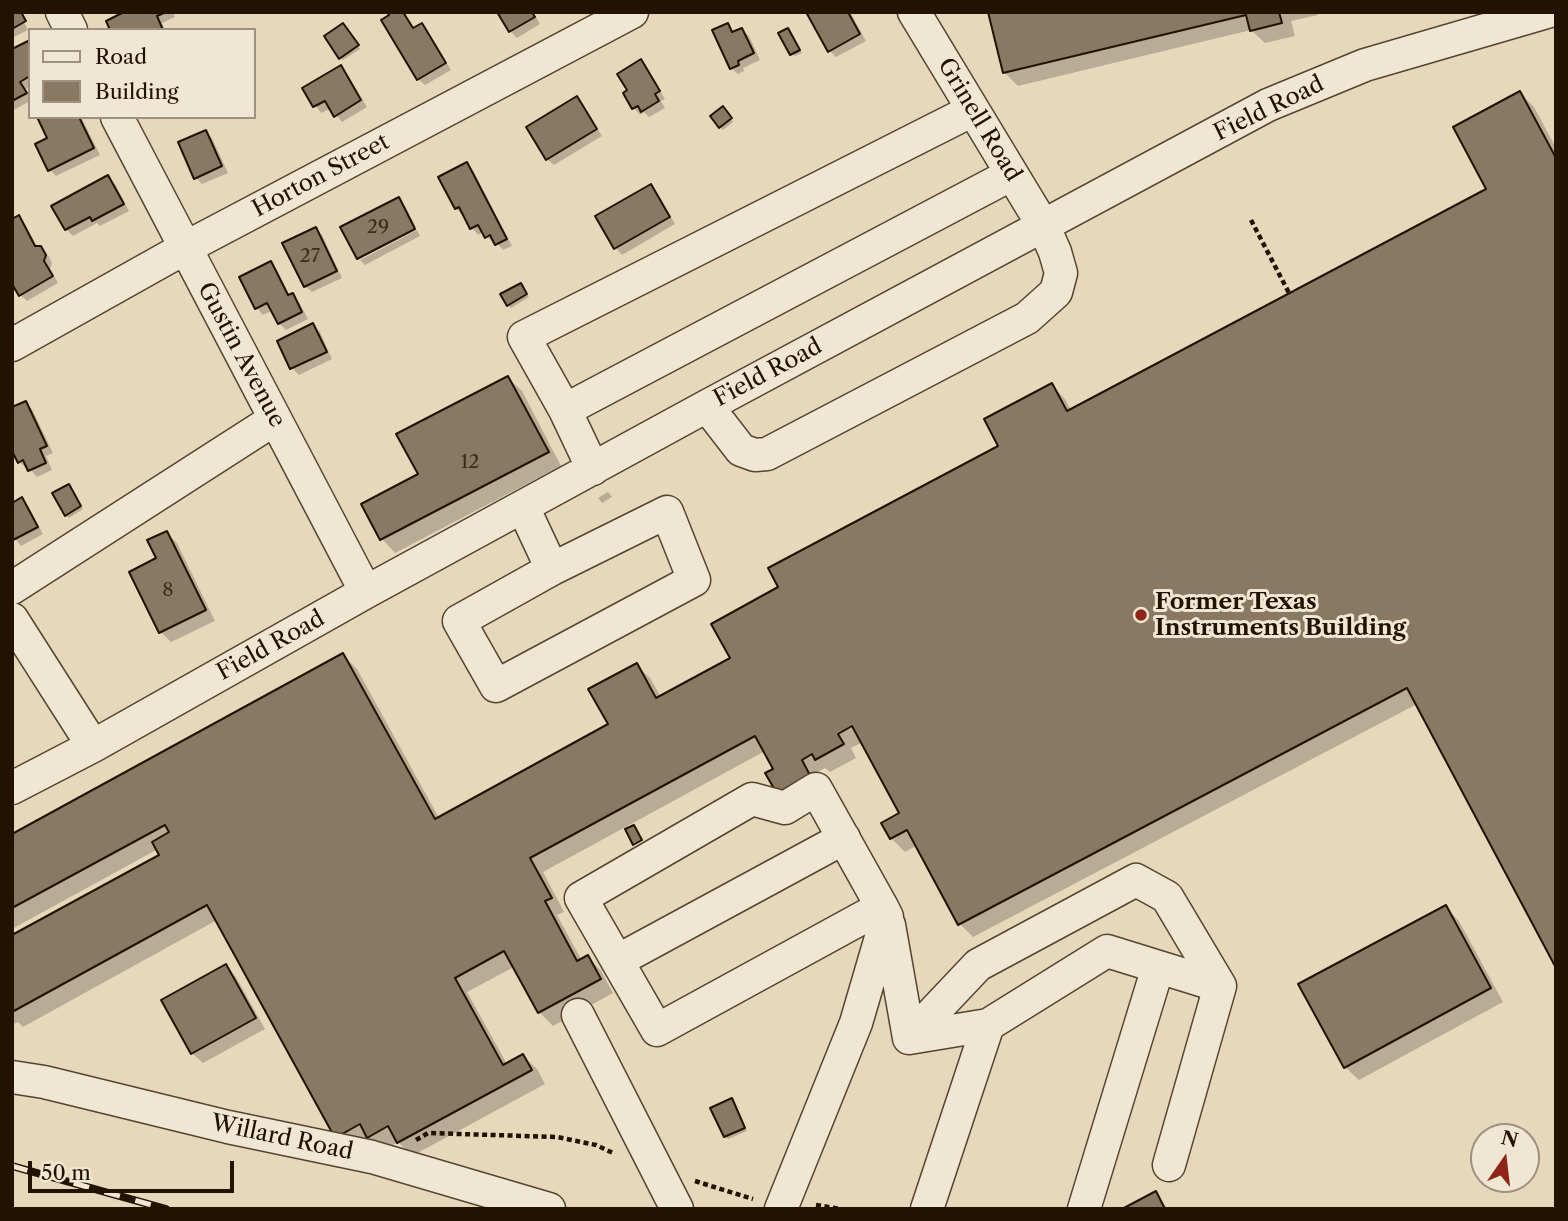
<!DOCTYPE html>
<html>
<head>
<meta charset="utf-8">
<style>
	body { margin:0 }
	#map { position:relative; width:1568px; height:1221px; overflow:hidden; background:#e7d8bc; font-family:"Libre Caslon Text",serif }
	canvas { display:block }
	.frame { position:absolute; inset:0; border:14px solid #241200; pointer-events:none }
	.legend { position:absolute; left:28px; top:28px; width:228px; height:91px; box-sizing:border-box; background:#efe6d3; border:2px solid #9e917f; margin:0; padding:9px 12px; list-style:none; font-size:21px; color:#241200 }
	.legend li { display:flex; align-items:center; gap:14px; height:35px }
	.legend b { width:35px; border:2px solid #9e917f }
	.north { position:absolute; left:1470px; top:1123px; width:70px; height:70px; box-sizing:border-box; background:#efe6d3; border:2px solid #9e917f; border-radius:50%; rotate:14deg; font-size:19px; font-weight:700; line-height:28px; text-align:center; color:#241200 }
	.north::after { content:''; display:block; margin:auto; width:24px; height:32px; background:#8f2418; clip-path:polygon(50% 0,100% 100%,50% 72%,0 100%) }
	.scale { position:absolute; left:28px; top:1161px; width:206px; height:32px; box-sizing:border-box; border:4px solid #241200; border-top:0; padding-left:9px; font-size:21px; line-height:24px; white-space:nowrap; color:#241200; -webkit-text-stroke:5px #efe6d3; paint-order:stroke }
</style>
</head>
<body>
<div id="map">
<canvas width="1568" height="1221"></canvas>
<div class="frame"></div>
<ul class="legend">
<li><b style="height:9px;background:#efe6d3"></b>Road</li>
<li><b style="height:19px;background:#897962"></b>Building</li>
</ul>
<div class="north">N</div>
<div class="scale">50 m</div>
</div>
<script>
const g = document.querySelector('canvas').getContext('2d');
g.lineJoin = 'round';
function paint(path, color) { g.fillStyle = color; g.fill(path, 'evenodd'); }
const shape = rows => new Path2D(rows.map(r => 'M' + r).join(''));
function strokePath(path, color, width, dash) { g.strokeStyle = color; g.lineWidth = width; g.lineCap = dash ? 'butt' : 'round'; g.setLineDash(dash || []); g.stroke(path); }
function drawText(font, color, halo, rows, align = 'center') {
  g.font = font + ' "Libre Caslon Text",serif'; g.lineWidth = 6; g.setLineDash([]); g.textBaseline = 'middle'; g.strokeStyle = halo; g.fillStyle = color; for (const [text, x, y, turn = 0] of rows) {
    g.save(); g.translate(x, y); g.rotate((+turn || 0) * Math.PI / 180); g.textAlign = isNaN(turn) ? turn : align; if (halo) g.strokeText(text, 0, 0); g.fillText(text, 0, 0); g.restore();
  }
}
const shadow = shape([
	[12,12,19,12,28,30,12,38],
	[128,12,173,12,175,17,162,23,165,30,112,30],
	[389,12,404,12,414,29,422,25,428,32,451,70,425,85,418,79],
	[499,12,533,12,540,24,517,38,510,31],
	[808,12,850,12,866,41,836,57,830,51],
	[990,12,1318,12,1318,15,1291,21,1295,36,1265,43,1251,30,1018,86,1005,73],
	[727,25,735,33,742,30,749,36,760,60,743,68,744,71,738,74,731,68],
	[346,28,360,49,343,60,341,58],
	[790,33,802,53,795,56,792,54],
	[30,42,30,86,26,89,30,101,12,111,12,51],
	[641,62,647,68,665,99,661,101,665,108,649,117,644,112,640,115,634,108,629,91],
	[340,67,347,74,367,107,342,122,331,108,321,113,304,89],
	[1520,93,1534,107,1556,148,1556,964,1417,704,973,937,960,924,918,845,905,852,891,838,901,814,863,742,851,748,856,758,830,772,825,768,814,774,826,795,776,770,765,751,543,872,564,912,557,915,582,961,588,957,601,971,613,993,553,1026,539,1012,514,967,467,992,507,1064,523,1056,537,1069,545,1084,412,1156,398,1142,382,1151,371,1139,350,1151,217,920,23,1027,18,1022,12,1025,12,937,161,855,158,849,12,929,12,836,343,655,357,669,439,818,610,725,636,665,650,678,661,697,733,658,781,588,1001,447,1051,385,1065,399,1071,410,1489,190],
	[577,98,583,105,602,136,554,165,547,159],
	[726,111,733,122,723,130,720,127],
	[39,117,81,117,100,155,56,176,50,170,49,139],
	[206,132,212,138,228,173,202,184,196,178],
	[466,164,473,170,512,246,503,250,496,242,493,243,483,232,478,235,456,208],
	[108,177,115,184,129,211,100,226,97,223,73,236,66,229],
	[651,186,657,193,675,224,622,255,616,248,597,217],
	[398,199,405,206,416,227,358,257],
	[18,218,25,224,38,248,48,255,52,263,50,269,58,283,27,301,20,295],
	[315,229,322,235,342,278,312,292,305,286],
	[417,230,420,236,365,265,360,260],
	[270,263,277,270,290,296,292,295,299,302,308,319,286,330,279,323,273,310,263,315,257,308,241,278],
	[523,288,529,297,511,308,508,305],
	[313,325,320,332,332,359,299,375,292,368],
	[508,378,522,391,561,466,395,553,382,539,363,505,420,475],
	[25,403,32,409,53,453,46,456,52,470,37,477,28,467,26,468,19,462],
	[71,489,83,509,69,518,66,515],
	[608,492,612,497,602,503,598,498],
	[22,499,28,506,43,534,21,546,12,535,12,505],
	[167,533,177,543,215,621,171,642,161,632,158,559],
	[1445,907,1459,921,1503,1002,1359,1080,1345,1067],
	[226,966,236,977,265,1029,203,1063,192,1053],
	[734,1103,747,1131,728,1139,725,1136],
	[1155,1193,1168,1209,1125,1209]
]);
const building = shape([
	[12,12,21,12,26,21,12,29,12,12],
	[124,12,166,12,157,16,163,30,110,30,106,21,124,12],
	[387,12,403,12,413,28,422,23,446,63,417,80,381,20,389,15,387,12],
	[497,12,532,12,535,17,509,32,497,12],
	[806,12,848,12,860,34,828,52,806,12],
	[988,12,1279,12,1282,23,1250,31,1246,15,1003,73,988,12],
	[343,23,359,45,339,59,324,36,343,23],
	[728,23,732,32,742,28,754,53,738,61,739,65,730,69,712,30,728,23],
	[788,28,800,50,790,55,778,33,788,28],
	[30,40,30,76,20,82,27,93,12,101,12,49,30,40],
	[641,59,660,91,655,94,659,101,641,112,638,106,632,109,623,93,627,90,617,74,641,59],
	[341,65,361,100,334,117,325,101,313,107,302,88,341,65],
	[1520,91,1556,158,1556,968,1407,688,958,925,907,830,890,839,881,823,899,813,852,726,838,734,844,744,815,760,812,754,802,760,813,781,780,799,765,773,773,769,755,736,530,858,552,898,545,901,577,961,588,955,601,979,538,1013,504,951,455,978,503,1065,523,1054,532,1070,397,1143,388,1126,367,1138,360,1124,335,1138,207,905,12,1012,12,935,159,855,152,842,169,832,165,825,12,908,12,834,343,653,435,819,608,724,588,689,637,663,656,698,730,658,711,624,778,587,768,568,998,446,984,419,1052,383,1067,411,1486,189,1453,127,1520,91],
	[577,96,597,129,546,160,526,127,577,96],
	[723,106,732,118,719,128,710,116,723,106],
	[37,117,79,117,94,148,48,171,35,144,47,138,37,117],
	[206,130,222,166,194,179,178,142,206,130],
	[467,162,507,239,495,245,490,235,485,238,478,225,470,229,459,207,455,209,438,177,467,162],
	[108,175,124,204,92,221,90,217,65,230,51,206,108,175],
	[651,184,670,217,614,249,595,216,651,184],
	[399,197,415,229,357,259,340,227,399,197],
	[19,215,35,246,41,246,46,255,44,261,53,276,19,296,12,284,12,219,19,215],
	[316,227,337,271,304,287,282,243,316,227],
	[271,261,288,295,293,293,302,312,278,324,267,303,255,309,239,277,271,261],
	[521,283,527,294,507,306,500,294,521,283],
	[313,323,327,352,290,369,277,341,313,323],
	[508,376,549,452,380,540,361,504,418,474,396,434,508,376],
	[26,401,47,446,40,449,46,463,28,471,23,460,18,463,12,451,12,407,26,401],
	[69,484,81,506,65,516,52,493,69,484],
	[22,497,38,527,13,540,12,503,22,497],
	[167,531,206,610,159,633,129,572,156,558,147,540,167,531],
	[634,825,642,840,633,845,625,829,634,825],
	[1446,905,1491,988,1344,1068,1298,984,1446,905],
	[226,964,256,1018,191,1054,161,1000,226,964],
	[732,1098,745,1128,724,1137,710,1108,732,1098],
	[1156,1191,1165,1209,1122,1209,1156,1191]
]);
const path = shape([
	[1251,220,1289,293],
	[416,1140,428,1133,557,1137,596,1145,615,1154],
	[695,1181,753,1199],
	[816,1205,841,1209]
]);
const minor = shape([
	[62,12,71,30],
	[117,117,366,592],
	[12,345,185,248,632,12],
	[707,406,741,450,755,455,767,454,1027,318,1056,292,1061,273,1055,252,1044,227,914,12],
	[565,410,1012,174],
	[593,469,565,410,524,337,973,110],
	[523,507,552,569,667,512,694,580,496,686,459,621,552,569],
	[12,588,275,419],
	[12,619,93,746],
	[12,788,93,746,366,592,707,406,1268,105,1365,65,1547,12],
	[889,925,909,1038,988,1025],
	[617,961,844,838],
	[578,1015,677,1209],
	[909,1038,978,965,1136,880,1167,897,1220,986],
	[12,1077,44,1082,228,1127,372,1157,549,1209],
	[781,1209,856,1023,887,917,882,907,816,789,785,808,752,799,581,898,657,1030,882,907],
	[927,1209,988,1025,1107,951,1220,986,1169,1165],
	[1084,1209,1158,967]
]);
const rail = shape([
	[12,1166,166,1209]
]);
const markers = [
	[1141,615,7,"#8f2418"]
];
const numberNames = [
	["29",378,228],
	["27",310,257],
	["12",470,463],
	["8",168,591]
];
const streetNames = [
	["Field Road",1269,109,-26],
	["Grinell Road",979,120,59],
	["Horton Street",321,176,-28],
	["Gustin Avenue",241,355,62],
	["Field Road",768,373,-28],
	["Field Road",271,646,-29],
	["Willard Road",282,1138,12]
];
const poiNames = [
	["Former Texas",1155,602],
	["Instruments Building",1155,628]
];
paint(shadow, '#0003');
paint(building, '#897962');
strokePath(building, '#241200', 2);
strokePath(minor, '#55442f', 35);
strokePath(path, '#241200', 4.5, [5, 3.5]);
strokePath(minor, '#efe6d3', 32);
strokePath(rail, '#241200', 8);
strokePath(rail, '#efe6d3', 5, [16]);
for (const [x, y, r, color] of markers) { const dot = new Path2D(); dot.arc(x, y, r, 0, 2 * Math.PI); g.fillStyle = color; g.fill(dot); strokePath(dot, '#efe6d3', 2.5); }
drawText('19px', '#3d2c18', null, numberNames);
drawText('23px', '#241200', '#efe6d3', streetNames);
drawText('bold 23px', '#241200', '#efe6d3', poiNames, 'left');
</script>
</body>
</html>
